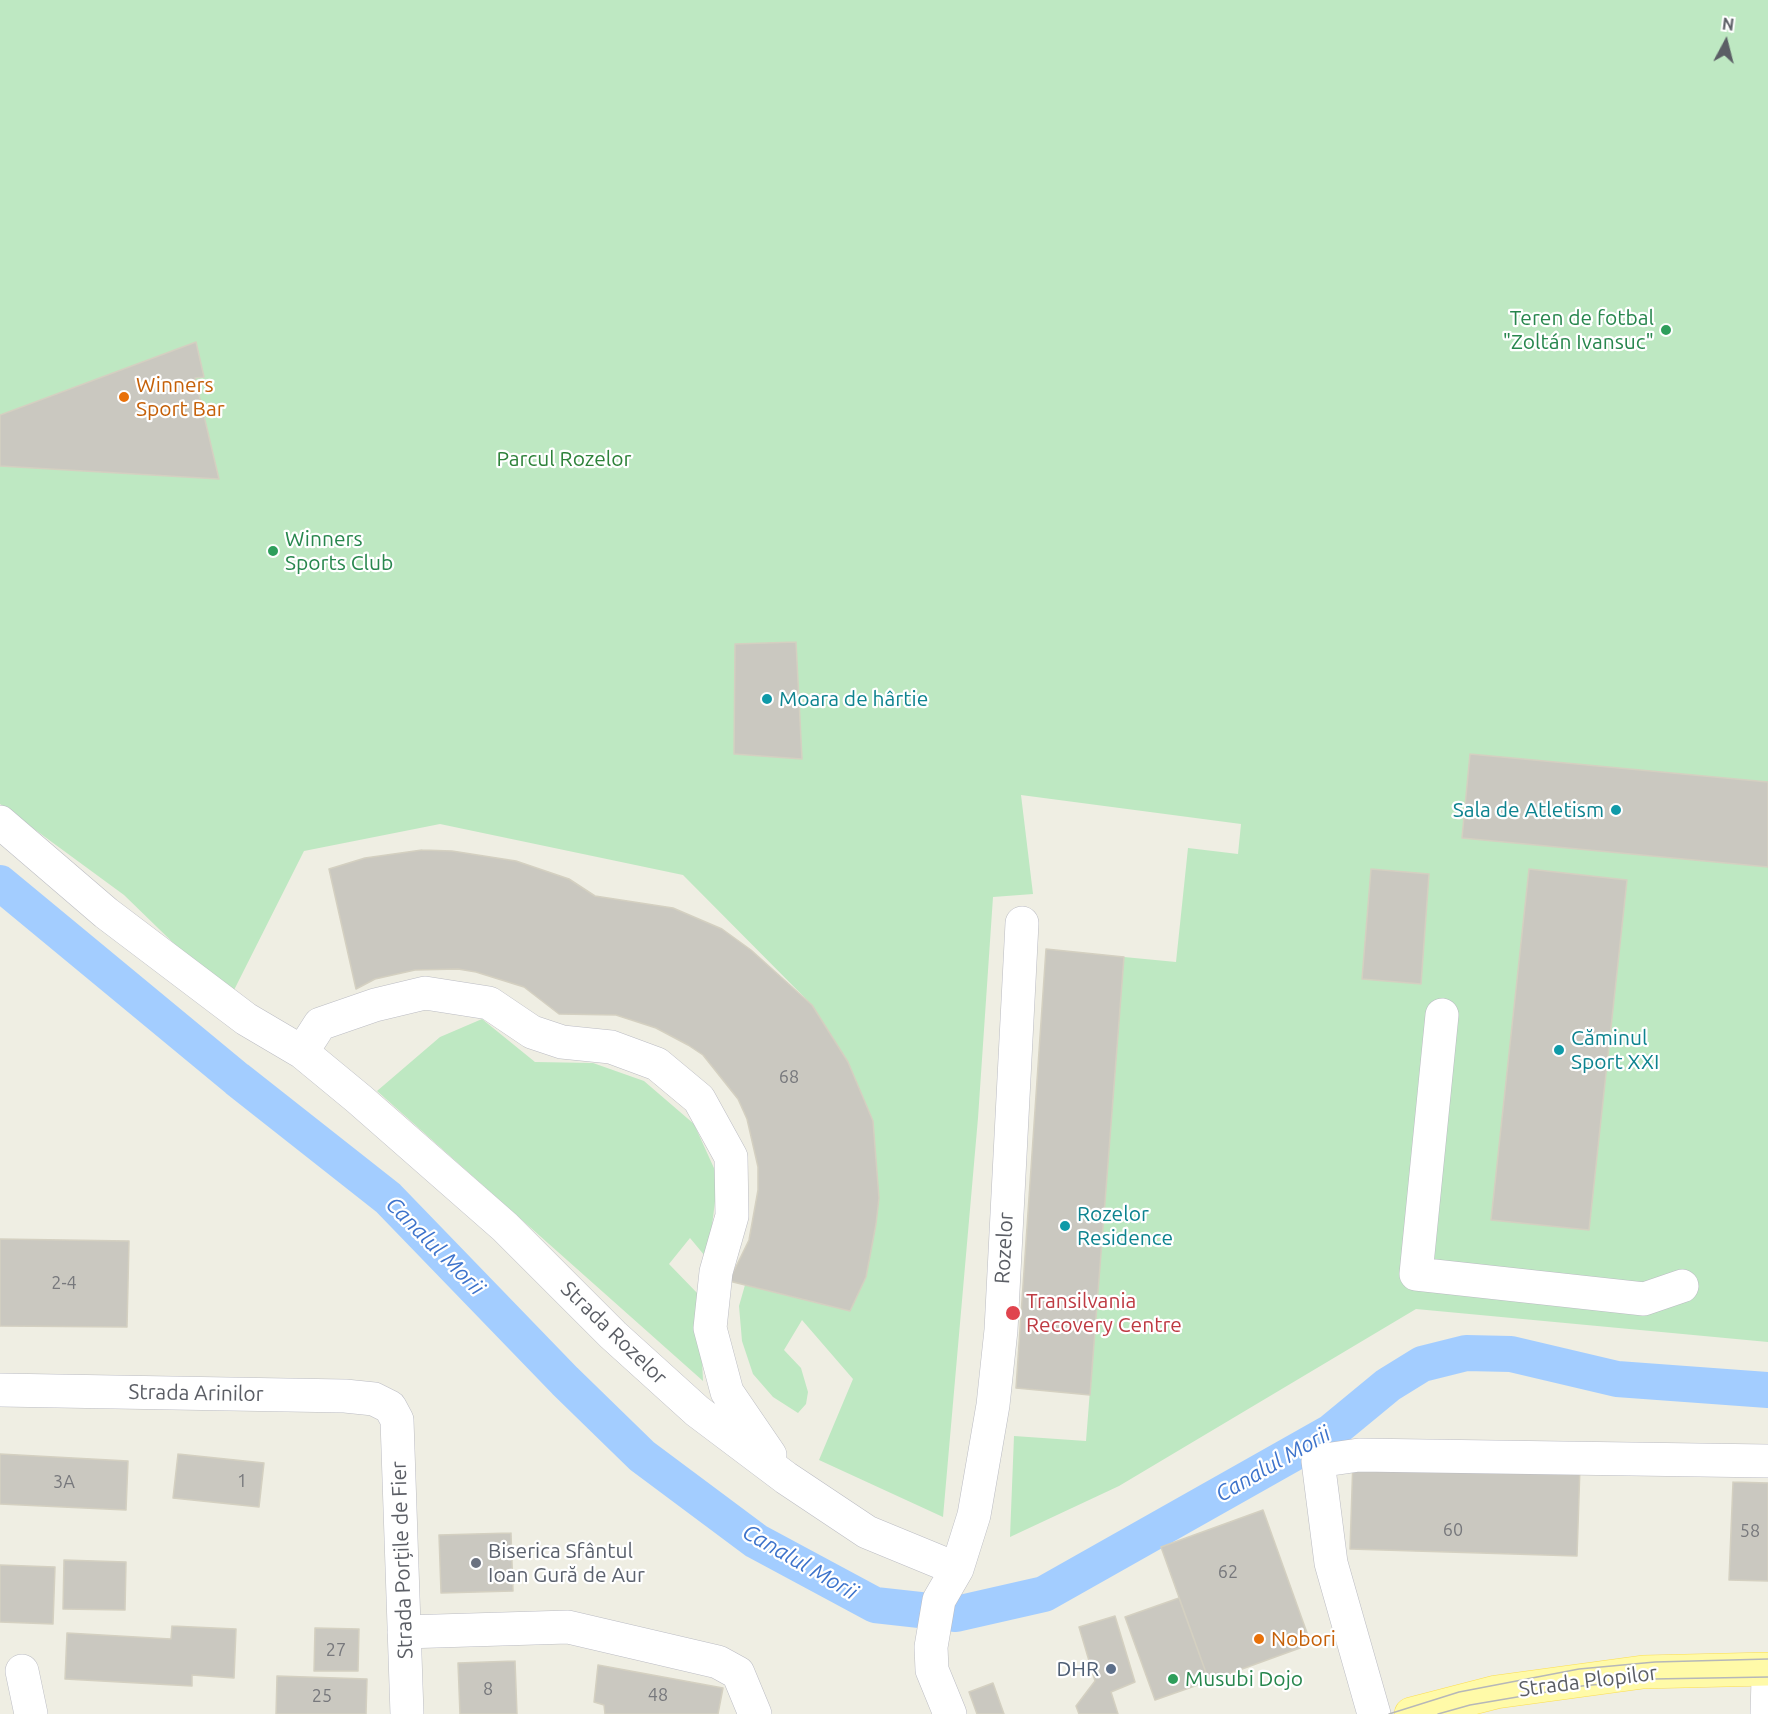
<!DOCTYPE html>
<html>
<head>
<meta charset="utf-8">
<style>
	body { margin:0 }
	#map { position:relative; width:1768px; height:1714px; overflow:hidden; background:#efeee3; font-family:Ubuntu,sans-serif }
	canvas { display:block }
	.north { position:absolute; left:1696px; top:12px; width:60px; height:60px; -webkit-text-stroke:4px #fff; paint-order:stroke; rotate:7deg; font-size:16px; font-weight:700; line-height:24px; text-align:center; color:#5b5e65 }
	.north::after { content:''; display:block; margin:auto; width:21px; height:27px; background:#5b5e65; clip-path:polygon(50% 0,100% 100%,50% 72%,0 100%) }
</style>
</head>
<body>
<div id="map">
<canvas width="1768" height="1714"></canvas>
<div class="north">N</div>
</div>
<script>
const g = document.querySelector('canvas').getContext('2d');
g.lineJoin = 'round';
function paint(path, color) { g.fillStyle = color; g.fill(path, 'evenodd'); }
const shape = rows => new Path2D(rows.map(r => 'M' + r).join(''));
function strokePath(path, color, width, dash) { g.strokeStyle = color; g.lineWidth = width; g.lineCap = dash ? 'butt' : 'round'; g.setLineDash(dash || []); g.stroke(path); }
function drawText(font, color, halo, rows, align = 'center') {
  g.font = font + ' Ubuntu,sans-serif'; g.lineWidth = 4.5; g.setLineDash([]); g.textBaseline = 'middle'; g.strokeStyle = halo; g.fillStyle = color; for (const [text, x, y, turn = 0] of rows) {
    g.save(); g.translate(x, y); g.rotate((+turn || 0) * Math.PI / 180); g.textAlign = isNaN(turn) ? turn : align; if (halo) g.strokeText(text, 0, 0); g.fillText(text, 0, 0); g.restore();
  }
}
const green = shape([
	[0,0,1768,0,1768,1342,1416,1309,1119,1486,1010,1537,1014,1436,1086,1441,1124,957,1176,962,1188,848,1238,854,1241,824,1021,795,1033,894,993,897,978,1118,943,1517,819,1460,853,1379,802,1320,784,1350,801,1368,808,1392,806,1404,798,1413,773,1397,753,1374,742,1341,739,1306,745,1285,850,1311,866,1276,876,1224,879,1198,873,1121,848,1062,812,1005,683,875,440,824,304,851,230,998,124,895,0,804],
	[482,1019,535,1062,593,1063,644,1081,694,1124,718,1177,711,1234,705,1256,690,1238,669,1264,699,1295,703,1381,377,1091,440,1037]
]);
const canal = shape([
	[0,883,237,1079,388,1198,565,1381,642,1456,756,1541,875,1605,956,1614,1044,1594,1331,1432,1388,1385,1422,1364,1466,1353,1511,1354,1617,1379,1768,1390]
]);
const building = shape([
	[196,342,204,377,195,378,219,479,0,466,0,415,196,342],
	[796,642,802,759,734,754,735,644,796,642],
	[1470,754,1768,782,1768,867,1462,838,1470,754],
	[422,850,452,851,516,861,569,879,595,896,673,908,722,929,751,950,812,1005,848,1062,873,1121,879,1198,876,1224,866,1277,850,1311,729,1281,749,1240,758,1190,758,1167,747,1119,738,1099,703,1055,688,1045,656,1028,616,1015,559,1014,524,987,476,972,458,969,415,970,375,979,356,989,329,869,365,858,422,850],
	[1371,869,1429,874,1421,984,1362,979,1371,869],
	[1529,869,1627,880,1589,1230,1491,1220,1529,869],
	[1046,949,1124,957,1090,1395,1016,1388,1046,949],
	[0,1239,129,1241,127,1327,0,1326,0,1239],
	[0,1454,128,1461,126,1510,0,1504,0,1454],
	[178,1454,264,1463,259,1507,173,1498,178,1454],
	[1353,1459,1580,1466,1577,1556,1350,1549,1353,1459],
	[1733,1482,1768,1483,1768,1581,1729,1580,1733,1482],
	[1263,1510,1311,1644,1209,1681,1161,1547,1263,1510],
	[511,1533,513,1591,441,1593,439,1535,511,1533],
	[64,1560,126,1562,125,1610,63,1609,64,1560],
	[0,1565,55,1567,53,1624,0,1622,0,1565],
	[1179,1598,1209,1681,1155,1700,1125,1617,1179,1598],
	[1115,1616,1135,1682,1111,1692,1118,1714,1079,1714,1076,1706,1095,1681,1079,1627,1115,1616],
	[172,1626,236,1629,234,1678,192,1675,192,1686,65,1679,67,1633,171,1639,172,1626],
	[315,1628,359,1629,358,1671,314,1671,315,1628],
	[515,1661,517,1714,460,1714,458,1663,515,1661],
	[598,1665,723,1688,718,1714,605,1714,604,1705,594,1702,598,1665],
	[277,1676,367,1679,366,1714,276,1714,277,1676],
	[993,1683,1004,1714,977,1714,969,1692,993,1683]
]);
const minor = shape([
	[0,822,106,913,246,1019,302,1052,359,1099,505,1227,613,1335,697,1411,786,1478,867,1532,957,1569],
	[1442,1015,1416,1274,1644,1299,1682,1286],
	[302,1052,320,1024,375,1005,425,993,489,1003,532,1032,562,1042,611,1047,657,1064,699,1099,731,1157,732,1216,716,1272,710,1328,727,1392,770,1455],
	[0,1390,345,1396,374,1399,390,1407,397,1420,407,1714],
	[404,1632,568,1627,718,1662,738,1673,755,1714],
	[22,1671,31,1714],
	[950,1714,932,1670,931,1647,939,1600,957,1569,974,1515,993,1405,1001,1330,1022,923],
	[1374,1714,1331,1563,1318,1461,1359,1455,1768,1461],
	[1767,1714,1768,1679]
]);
const major = shape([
	[1411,1714,1496,1692,1643,1672,1768,1669]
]);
const tram = shape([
	[1389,1714,1459,1692,1579,1669,1655,1662,1768,1659],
	[1438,1714,1470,1705,1582,1686,1653,1679,1768,1677]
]);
const markers = [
	[1666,330,6,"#2e9e5b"],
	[124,397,6,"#e8710a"],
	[273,551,6,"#2e9e5b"],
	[767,699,6,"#0f9aa8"],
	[1616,810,6,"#0f9aa8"],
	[1559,1050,6,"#0f9aa8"],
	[1065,1226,6,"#0f9aa8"],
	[1013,1313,8,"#e0444e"],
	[476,1563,6,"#6b7280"],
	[1259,1639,6,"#e8710a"],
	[1111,1669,6,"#5c6f8a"],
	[1173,1679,6,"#2e9e5b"]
];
const numberNames = [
	["68",789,1077],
	["2-4",64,1283],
	["1",242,1481],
	["3A",64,1482],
	["60",1453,1530],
	["58",1750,1531],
	["62",1228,1572],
	["27",336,1650],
	["8",488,1689],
	["48",658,1695],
	["25",322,1696]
];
const leisureNames = [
	["Teren de fotbal",1654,318,"right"],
	["\"Zoltán Ivansuc\"",1654,342,"right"],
	["Winners",285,539],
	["Sports Club",285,563],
	["Musubi Dojo",1185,1679]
];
const foodNames = [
	["Winners",136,385],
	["Sport Bar",136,409],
	["Nobori",1271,1639]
];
const parkNames = [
	["Parcul Rozelor",564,459]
];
const cultureNames = [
	["Moara de hârtie",779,699],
	["Sala de Atletism",1604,810,"right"],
	["Căminul",1571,1038],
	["Sport XXI",1571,1062],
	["Rozelor",1077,1214],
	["Residence",1077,1238]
];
const streetNames = [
	["Rozelor",1004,1248,-87],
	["Strada Rozelor",614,1333,44],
	["Strada Arinilor",196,1393,1],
	["Strada Porțile de Fier",402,1560,-92],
	["Strada Plopilor",1588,1681,-7]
];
const healthNames = [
	["Transilvania",1026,1301],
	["Recovery Centre",1026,1325]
];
const worshipNames = [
	["Biserica Sfântul",488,1551],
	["Ioan Gură de Aur",488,1575]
];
const serviceNames = [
	["DHR",1099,1669]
];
const waterNames = [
	["Canalul Morii",435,1246,45],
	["Canalul Morii",1273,1464,-30],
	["Canalul Morii",800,1562,30]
];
paint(green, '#bee8c2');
strokePath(canal, '#a3cdff', 36);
paint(building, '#cac8c0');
strokePath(building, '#d4d0c1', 1.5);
strokePath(minor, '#bbbcc3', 34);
strokePath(major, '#fbdd50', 34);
strokePath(minor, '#fff', 33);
strokePath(major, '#fffaa8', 33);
strokePath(tram, '#b6b7b8', 1.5);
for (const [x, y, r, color] of markers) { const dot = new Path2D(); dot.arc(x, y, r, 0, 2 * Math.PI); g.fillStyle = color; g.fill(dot); strokePath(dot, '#fff', 2); }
drawText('18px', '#77787c', null, numberNames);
drawText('21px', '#27864d', '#fff', leisureNames, 'left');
drawText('21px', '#c56008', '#fff', foodNames, 'left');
drawText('21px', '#2e823a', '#fff', parkNames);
drawText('21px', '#0d838f', '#fff', cultureNames, 'left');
drawText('21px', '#5b5e65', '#fff', streetNames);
drawText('21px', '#be3a42', '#fff', healthNames, 'left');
drawText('21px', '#5b616d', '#fff', worshipNames, 'left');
drawText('21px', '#4e5e75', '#fff', serviceNames, 'right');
drawText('italic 22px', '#3d73cb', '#fff', waterNames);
</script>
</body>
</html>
